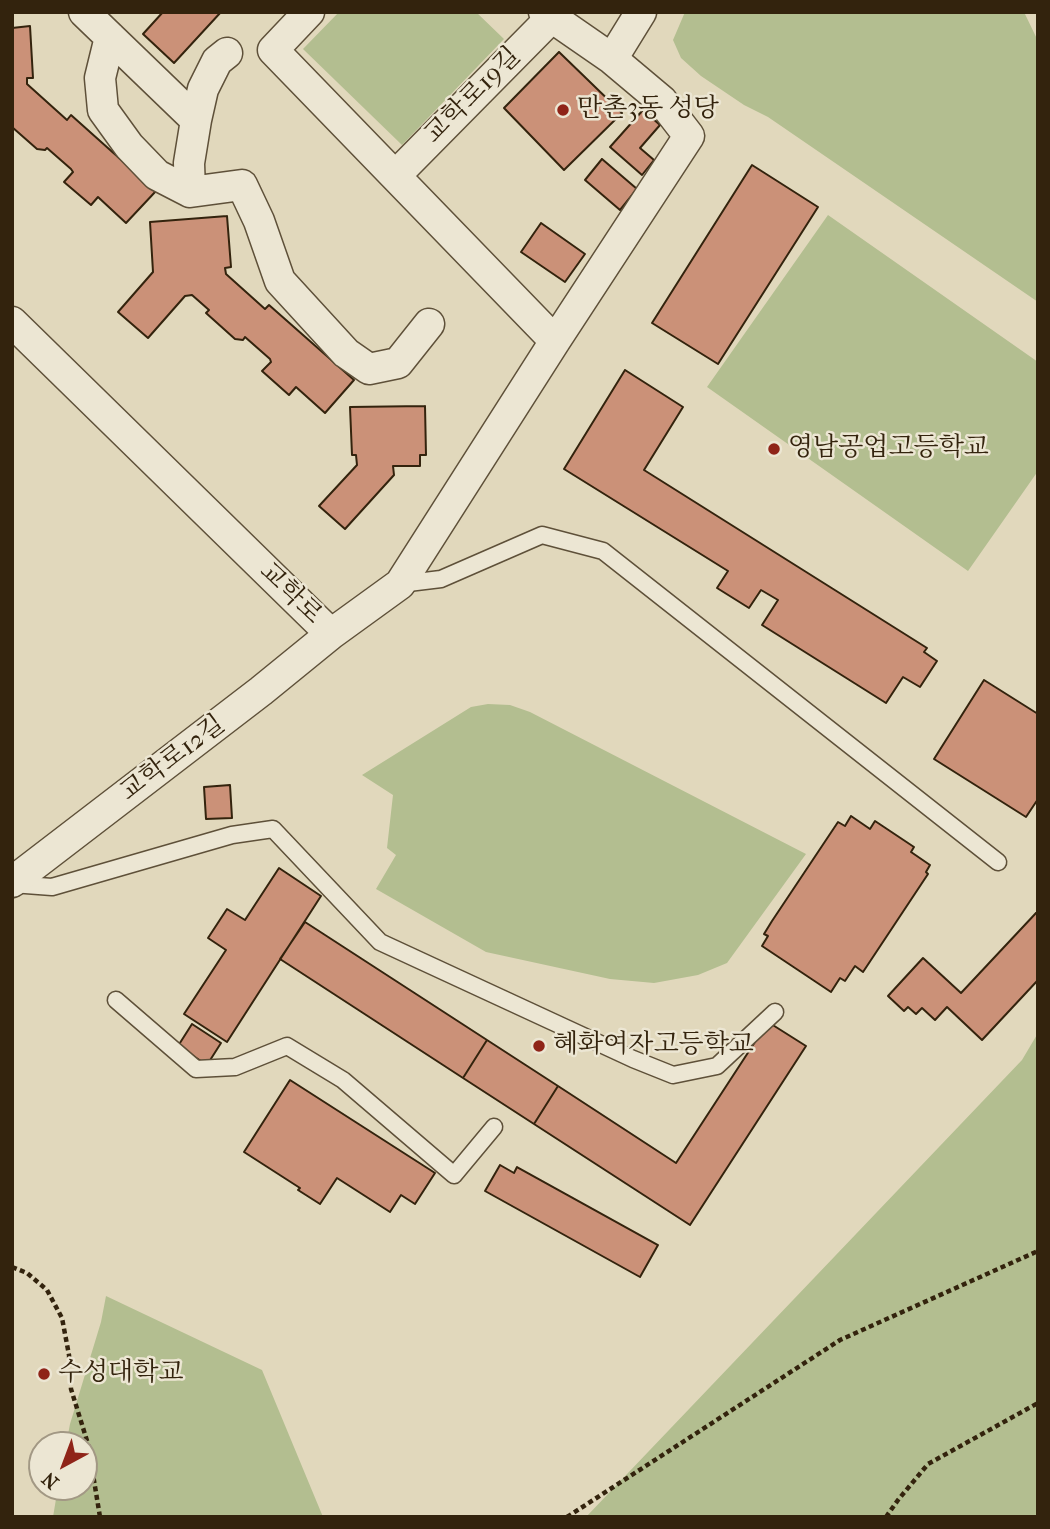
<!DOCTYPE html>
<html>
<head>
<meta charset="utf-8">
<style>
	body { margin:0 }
	#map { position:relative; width:1050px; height:1529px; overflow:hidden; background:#e1d8bc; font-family:"IM FELL French Canon",serif }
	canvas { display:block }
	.frame { position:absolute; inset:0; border:14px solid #33230d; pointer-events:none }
	.north { position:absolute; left:28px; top:1431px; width:70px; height:70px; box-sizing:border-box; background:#ece6d3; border:2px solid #a29884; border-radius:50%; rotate:221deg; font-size:19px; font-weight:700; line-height:28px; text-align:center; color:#33230d }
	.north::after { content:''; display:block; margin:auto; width:24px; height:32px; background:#8f2418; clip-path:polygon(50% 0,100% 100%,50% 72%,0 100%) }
</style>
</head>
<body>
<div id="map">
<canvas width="1050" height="1529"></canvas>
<div class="frame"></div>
<div class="north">N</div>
</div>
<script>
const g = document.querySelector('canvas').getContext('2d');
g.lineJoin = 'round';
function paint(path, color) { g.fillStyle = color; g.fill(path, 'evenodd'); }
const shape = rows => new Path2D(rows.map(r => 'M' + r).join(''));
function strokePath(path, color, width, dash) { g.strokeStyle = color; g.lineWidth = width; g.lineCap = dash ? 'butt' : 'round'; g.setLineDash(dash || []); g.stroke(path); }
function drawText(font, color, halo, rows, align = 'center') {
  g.font = font + ' "IM FELL French Canon","Noto Serif KR",serif'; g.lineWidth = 5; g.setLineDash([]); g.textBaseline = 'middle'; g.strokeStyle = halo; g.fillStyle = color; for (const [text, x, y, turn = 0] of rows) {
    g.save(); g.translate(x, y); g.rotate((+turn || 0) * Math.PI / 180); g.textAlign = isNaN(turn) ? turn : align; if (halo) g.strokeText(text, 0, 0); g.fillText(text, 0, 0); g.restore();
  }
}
const green = shape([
	[339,12,476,12,504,39,402,145,303,49],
	[685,12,1024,12,1038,41,1038,302,768,117,744,105,701,76,681,58,673,40],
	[828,215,1038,362,1038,471,968,571,707,387],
	[488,704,510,705,530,712,806,854,727,963,698,975,654,983,610,979,486,952,376,889,396,855,387,848,393,795,362,775,471,707],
	[1038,1033,1038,1517,586,1517,1022,1060],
	[106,1296,262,1370,323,1517,53,1517,58,1487,84,1487,84,1445,66,1445,70,1424,101,1322]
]);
const building = shape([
	[163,12,221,12,174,63,143,34,163,12],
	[30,26,33,78,27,78,27,84,67,120,71,115,156,191,126,223,98,197,91,205,64,182,73,172,71,169,47,148,45,150,37,149,12,127,12,28,30,26],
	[559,52,622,113,564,170,504,108,559,52],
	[643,110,660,125,640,148,654,160,642,175,610,147,643,110],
	[602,159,637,189,620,210,585,180,602,159],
	[752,165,818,207,718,364,652,323,752,165],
	[227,216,231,267,225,268,226,274,265,309,269,305,354,380,325,413,296,387,289,395,262,371,271,362,270,359,245,337,243,340,235,339,206,313,209,310,192,295,185,296,148,338,118,312,153,272,150,222,227,216],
	[541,223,585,254,565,282,521,252,541,223],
	[625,370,683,407,644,470,927,648,924,652,937,661,920,687,903,677,886,703,762,625,778,600,761,590,749,608,717,588,728,571,564,469,625,370],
	[425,406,426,455,420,455,420,466,393,466,394,475,345,529,319,506,357,465,356,455,352,455,350,407,425,406],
	[984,680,1038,714,1038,799,1026,817,934,759,984,680],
	[230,785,232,818,206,819,204,787,230,785],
	[851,816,870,829,875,821,914,847,911,852,930,865,926,872,928,874,863,972,855,966,845,981,840,978,831,992,762,946,768,936,764,934,772,921,838,822,845,826,851,816],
	[279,868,321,896,227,1042,184,1014,226,950,208,938,227,909,245,920,279,868],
	[1036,913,1038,915,1038,980,982,1040,947,1007,935,1020,922,1008,916,1014,908,1007,904,1011,888,996,923,958,961,993,1036,913],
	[305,922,487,1040,463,1078,280,959,305,922],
	[768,1022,806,1046,690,1225,534,1124,558,1086,676,1163,768,1022],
	[192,1024,221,1043,207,1065,178,1046,192,1024],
	[487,1040,558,1086,534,1124,463,1078,487,1040],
	[290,1080,435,1173,415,1204,401,1195,390,1212,337,1178,320,1204,298,1190,300,1188,244,1152,290,1080],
	[500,1165,514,1173,517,1167,658,1245,640,1277,485,1191,500,1165]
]);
const path = shape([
	[12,1267,27,1273,47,1290,62,1318,69,1355,71,1389,88,1444,100,1517],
	[567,1517,840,1340,1038,1251],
	[886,1517,898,1500,928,1464,1038,1403]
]);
const lane = shape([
	[400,584,441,579,542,535,603,551,998,862],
	[12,884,52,887,232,835,273,829,380,942,633,1059,673,1075,717,1066,775,1012],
	[116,1000,196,1069,235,1067,287,1046,343,1080,454,1175,494,1127]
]);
const street = shape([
	[84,12,196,120,203,89,217,61,227,53],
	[309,12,273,50,555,341],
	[110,37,100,78,103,110,129,146,157,175,190,192],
	[612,59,641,12],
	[196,120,189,163,190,192,242,185,259,221,280,281,346,353,369,369,398,363,429,324],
	[396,175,551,18],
	[12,322,331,634],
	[12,882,261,691,331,634,400,584,555,341,689,136,662,101,612,59,544,12]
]);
const markers = [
	[563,110,7,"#8f2418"],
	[774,449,7,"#8f2418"],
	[539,1046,7,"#8f2418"],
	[44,1374,7,"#8f2418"]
];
const streetNames = [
	["교학로19길",473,96,-45],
	["교학로",290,594,44],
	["교학로12길",173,759,-37]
];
const poiNames = [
	["만촌3동 성당",577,110],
	["영남공업고등학교",788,449],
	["혜화여자고등학교",553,1046],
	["수성대학교",58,1374]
];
paint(green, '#b3be90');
paint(building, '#cb9178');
strokePath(building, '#33230d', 2);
strokePath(lane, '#5e5039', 19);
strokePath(street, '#5e5039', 33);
strokePath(path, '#33230d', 4.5, [5, 3.5]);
strokePath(lane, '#ece6d3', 16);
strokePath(street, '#ece6d3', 30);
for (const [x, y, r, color] of markers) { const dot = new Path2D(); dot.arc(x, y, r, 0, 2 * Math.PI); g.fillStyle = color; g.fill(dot); strokePath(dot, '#ece6d3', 2.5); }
drawText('26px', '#33230d', '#ece6d3', streetNames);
drawText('26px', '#33230d', '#ece6d3', poiNames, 'left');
</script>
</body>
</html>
